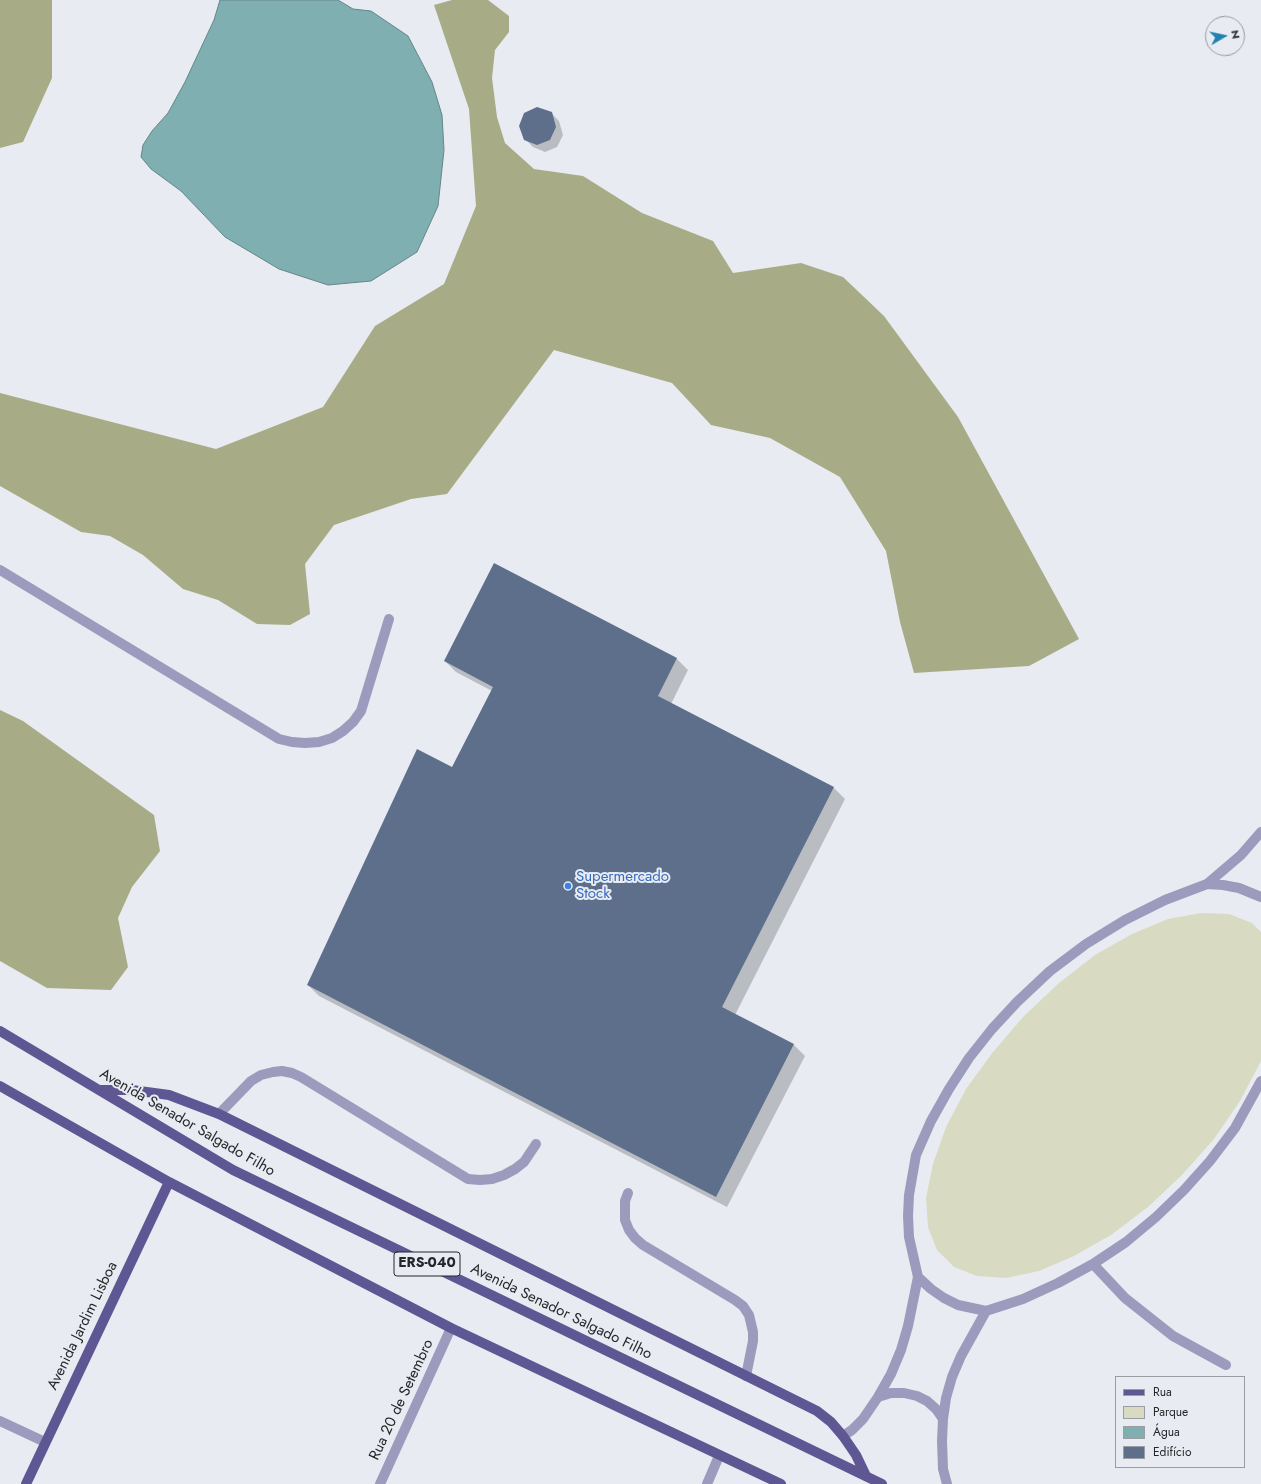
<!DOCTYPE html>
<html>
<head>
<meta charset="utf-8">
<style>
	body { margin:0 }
	#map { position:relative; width:1261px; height:1484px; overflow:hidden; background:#e8ebf1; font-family:Jost,sans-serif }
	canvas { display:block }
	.legend { position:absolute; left:1115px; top:1376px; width:130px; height:92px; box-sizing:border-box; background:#e8ebf1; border:1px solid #9a9da1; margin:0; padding:5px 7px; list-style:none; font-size:12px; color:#262729 }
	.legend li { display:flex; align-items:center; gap:8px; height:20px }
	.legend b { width:20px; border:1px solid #9a9da1 }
	.north { position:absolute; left:1205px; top:16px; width:40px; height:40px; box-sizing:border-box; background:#e8ebf1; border:1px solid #9a9da1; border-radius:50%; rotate:81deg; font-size:11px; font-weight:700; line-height:16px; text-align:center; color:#262729 }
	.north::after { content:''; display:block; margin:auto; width:14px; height:18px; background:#2083ae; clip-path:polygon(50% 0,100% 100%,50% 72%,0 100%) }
</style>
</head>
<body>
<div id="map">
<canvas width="1261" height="1484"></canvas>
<ul class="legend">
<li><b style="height:5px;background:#5f5793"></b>Rua</li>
<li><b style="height:11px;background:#d8dbc2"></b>Parque</li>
<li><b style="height:11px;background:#7fafb0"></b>Água</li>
<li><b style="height:11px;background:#5e6f8c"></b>Edifício</li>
</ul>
<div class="north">N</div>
</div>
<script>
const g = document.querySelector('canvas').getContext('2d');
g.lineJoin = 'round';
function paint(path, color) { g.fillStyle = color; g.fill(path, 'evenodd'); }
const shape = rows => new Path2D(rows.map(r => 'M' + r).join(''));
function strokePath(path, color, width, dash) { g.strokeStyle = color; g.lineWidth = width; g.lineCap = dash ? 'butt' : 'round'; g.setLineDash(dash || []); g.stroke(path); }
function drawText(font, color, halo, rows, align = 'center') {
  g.font = font + ' Jost,sans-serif'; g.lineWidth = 4; g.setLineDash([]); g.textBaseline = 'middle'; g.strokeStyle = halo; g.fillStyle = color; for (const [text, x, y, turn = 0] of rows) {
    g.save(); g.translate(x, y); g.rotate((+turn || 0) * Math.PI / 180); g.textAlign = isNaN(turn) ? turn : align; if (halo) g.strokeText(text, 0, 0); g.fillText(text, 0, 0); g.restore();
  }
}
const green = shape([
	[1201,913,1229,914,1252,923,1261,932,1261,1061,1240,1101,1214,1139,1182,1175,1148,1207,1111,1235,1074,1256,1039,1271,1006,1278,977,1276,954,1267,937,1250,928,1227,926,1198,933,1164,946,1127,966,1089,993,1052,1024,1016,1059,983,1095,955,1132,934,1168,919]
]);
const forest = shape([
	[0,0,52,0,52,78,23,142,0,148],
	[452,0,488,0,509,16,509,32,495,50,492,78,497,117,505,143,534,169,583,176,642,213,713,241,733,273,801,263,843,277,884,316,958,417,1079,639,1029,666,914,673,900,622,886,551,840,477,770,438,711,425,672,383,554,350,447,494,411,499,334,525,305,564,310,614,290,625,257,624,218,600,183,589,143,555,110,536,81,532,0,486,0,393,216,449,323,407,375,326,444,284,476,206,469,109,434,5],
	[0,710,23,721,154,815,160,851,132,887,118,918,128,967,111,990,47,988,0,961]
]);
const water = shape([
	[220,0,338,0,353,9,371,11,408,36,432,82,442,115,444,150,438,206,417,252,371,281,328,285,279,269,225,237,181,191,151,169,141,157,143,145,152,131,168,113,185,82,214,20,220,0]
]);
const shadow = shape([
	[551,113,559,121,563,135,557,147,545,152,533,147,525,139],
	[494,565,677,659,688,670,671,704,834,788,845,799,735,1015,794,1045,805,1056,727,1207,319,996,308,985,452,768,492,691,456,672,445,661]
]);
const building = shape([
	[537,107,552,112,556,127,550,140,537,145,524,140,519,126,524,113],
	[494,563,677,658,658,696,834,787,722,1007,794,1044,716,1197,307,985,417,749,452,767,493,687,444,661]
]);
const minor = shape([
	[0,570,279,739,292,742,305,743,319,742,332,738,343,731,353,722,361,711,389,619],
	[1207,884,1223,885,1239,888,1261,897],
	[219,1114,251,1081,261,1075,273,1072,282,1071,292,1073,301,1077,468,1179,480,1180,492,1179,504,1175,515,1169,524,1162,536,1144],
	[628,1193,625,1201,625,1220,629,1230,635,1238,643,1245,735,1300,743,1306,749,1315,753,1332,753,1341,746,1376],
	[1093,1264,1125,1298,1173,1336,1226,1365],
	[918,1277,931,1289,944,1298,958,1305,986,1311],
	[878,1397,891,1393,904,1393,917,1396,927,1401,936,1409,943,1419],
	[0,1421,45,1442],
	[843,1436,852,1430,863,1419,878,1397,891,1374,901,1350,908,1326,918,1277,909,1237,908,1216,909,1195,916,1155,931,1121,949,1089,969,1058,992,1029,1017,1002,1050,971,1086,944,1125,920,1165,900,1207,884,1241,855,1261,832],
	[380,1484,451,1328],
	[707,1484,719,1456],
	[947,1484,943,1469,942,1441,943,1419,946,1398,952,1377,961,1356,986,1311,1023,1299,1058,1283,1093,1264,1126,1242,1156,1217,1184,1190,1210,1161,1235,1128,1261,1081]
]);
const major = shape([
	[0,1031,233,1170,882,1484],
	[0,1086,169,1182,451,1328,781,1484],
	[99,1090,132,1090,169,1095,219,1114,817,1411,831,1422,843,1436,856,1455,866,1476],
	[26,1484,169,1182]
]);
const markers = [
	[568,886,4,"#3f7fe0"]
];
const shields = [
	[427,1264,66]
];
const shieldNames = [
	["ERS-040",427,1264]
];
const shopNames = [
	["Supermercado",576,877],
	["Stock",576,894]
];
const streetNames = [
	["Avenida Senador Salgado Filho",187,1123,30],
	["Avenida Senador Salgado Filho",561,1312,26],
	["Avenida Jardim Lisboa",83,1326,-64],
	["Rua 20 de Setembro",402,1400,-65]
];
paint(green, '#d8dbc2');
paint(forest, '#a7ac87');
paint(water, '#7fafb0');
strokePath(water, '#648688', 1);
paint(shadow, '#0003');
paint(building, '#5e6f8c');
strokePath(minor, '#9d9bbd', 10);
strokePath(major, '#5f5793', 10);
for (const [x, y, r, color] of markers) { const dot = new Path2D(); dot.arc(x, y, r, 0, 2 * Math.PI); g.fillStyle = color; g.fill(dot); strokePath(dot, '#e8ebf1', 1.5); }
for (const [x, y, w] of shields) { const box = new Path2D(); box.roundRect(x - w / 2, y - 12, w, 24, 3); g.fillStyle = '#e8ebf1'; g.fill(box); strokePath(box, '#262729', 1); }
drawText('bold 14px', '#262729', null, shieldNames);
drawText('15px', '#366cbe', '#e8ebf1', shopNames, 'left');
drawText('15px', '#262729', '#e8ebf1', streetNames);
</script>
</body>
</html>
